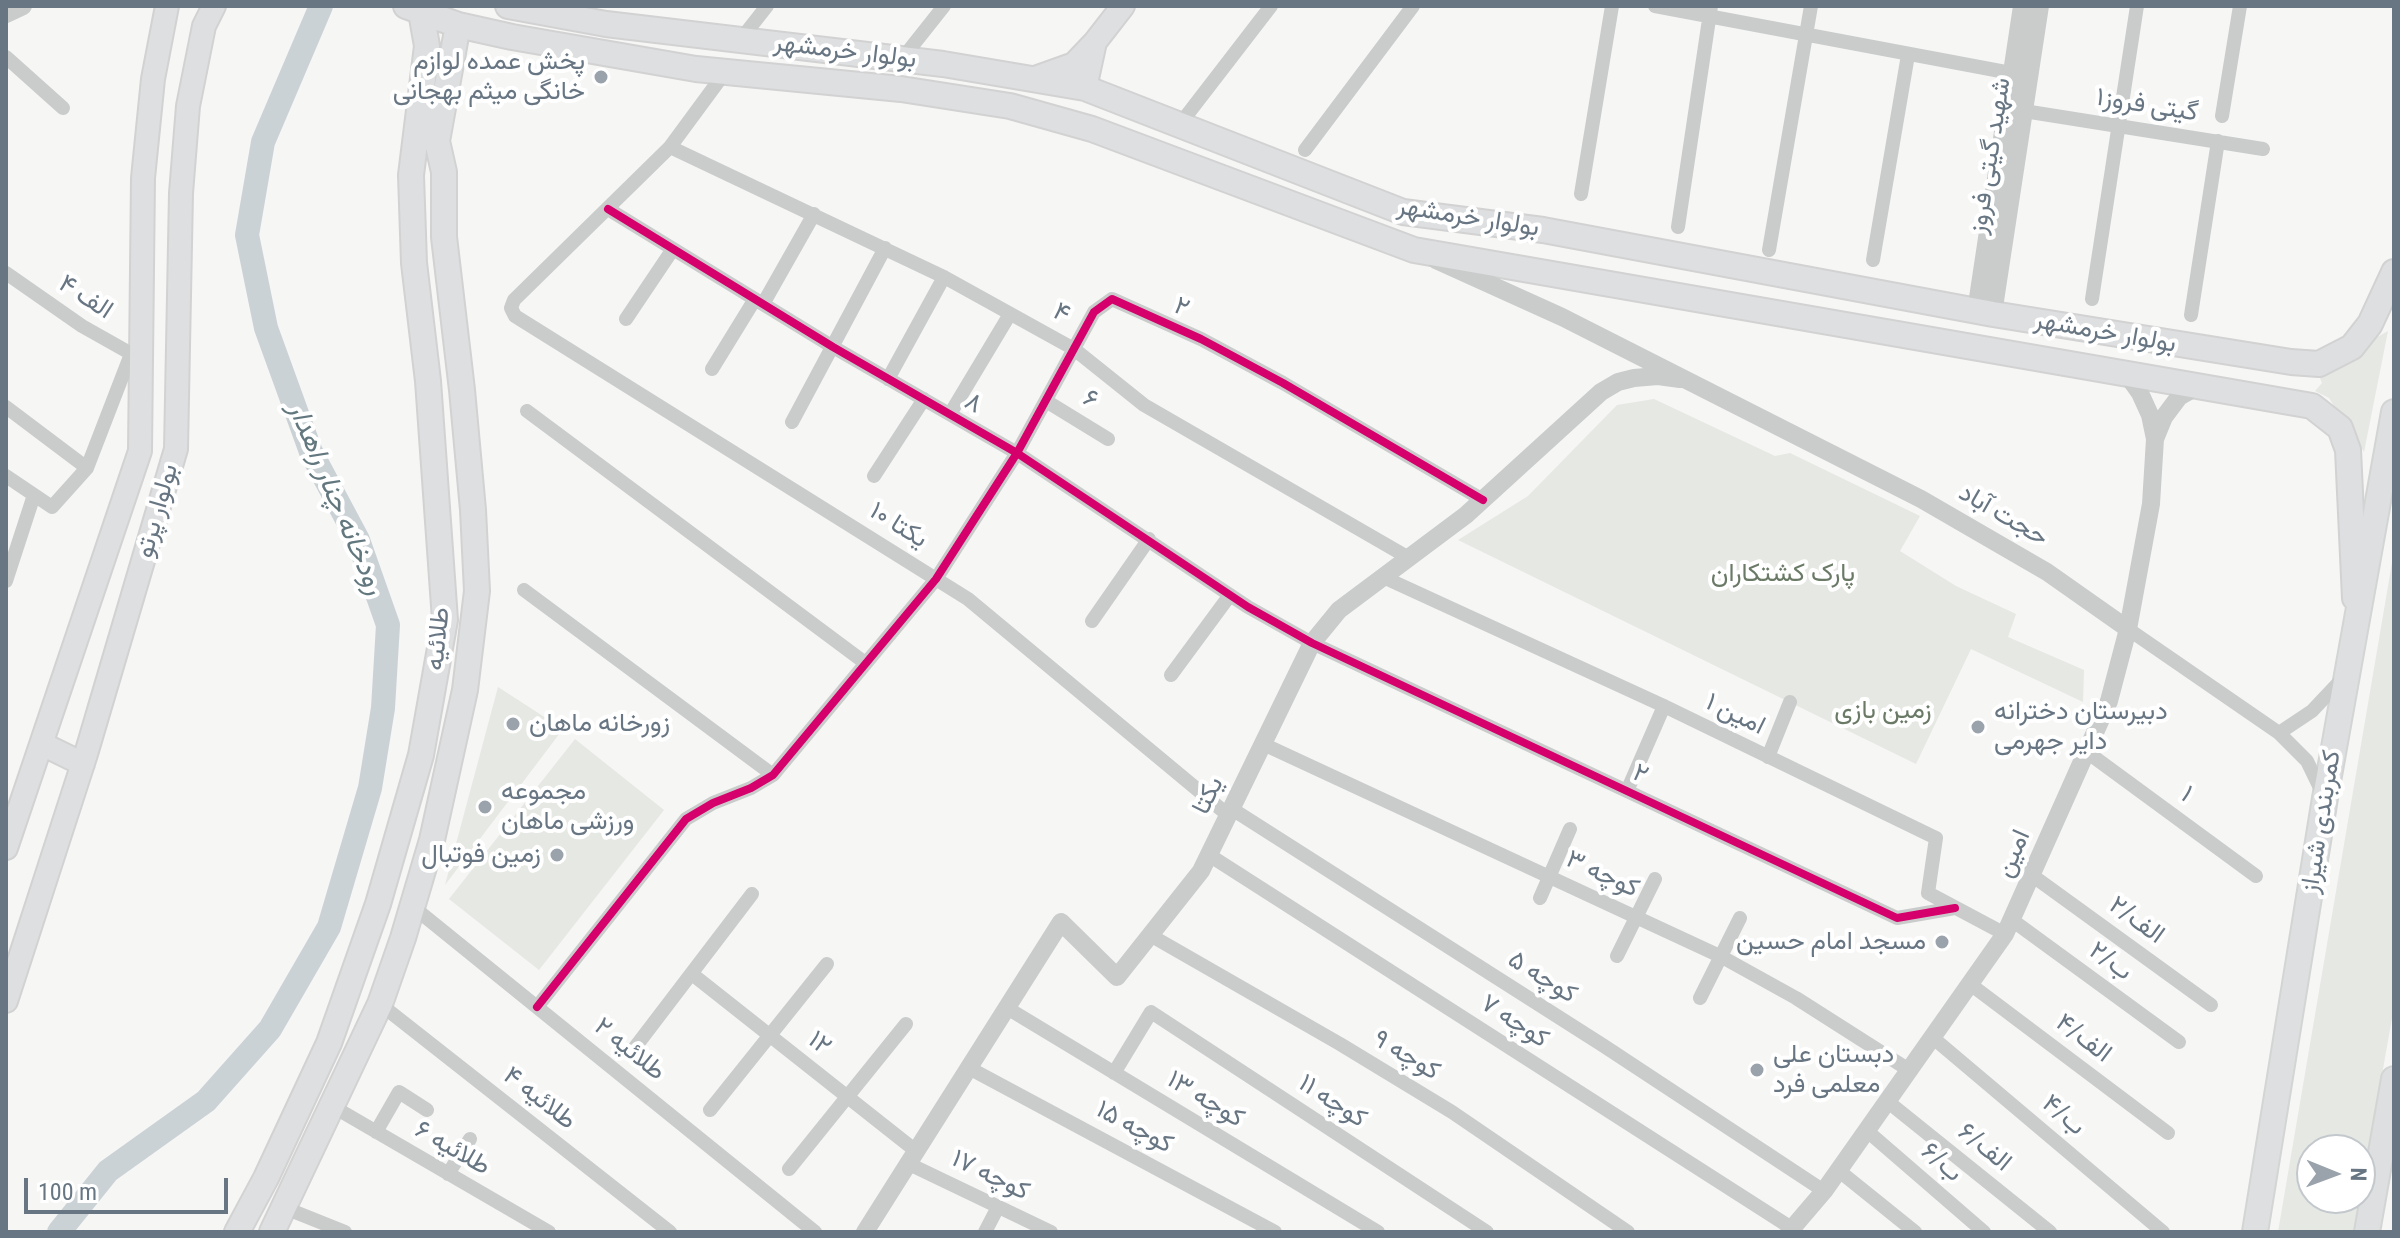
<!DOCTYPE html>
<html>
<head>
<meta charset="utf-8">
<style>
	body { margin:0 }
	#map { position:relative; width:2400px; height:1238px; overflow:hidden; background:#f6f6f5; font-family:"Roboto Condensed",sans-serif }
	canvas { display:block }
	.frame { position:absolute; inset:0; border:8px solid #687683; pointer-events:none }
	.north { position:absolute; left:2296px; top:1134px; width:80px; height:80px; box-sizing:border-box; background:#fff; border:2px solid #c3c8cd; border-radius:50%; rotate:91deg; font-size:22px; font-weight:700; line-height:32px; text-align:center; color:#687683 }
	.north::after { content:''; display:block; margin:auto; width:28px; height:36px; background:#9aa3ab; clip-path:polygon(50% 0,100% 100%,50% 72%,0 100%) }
	.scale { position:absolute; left:24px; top:1178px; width:204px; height:36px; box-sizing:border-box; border:4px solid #687683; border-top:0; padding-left:10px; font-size:24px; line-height:28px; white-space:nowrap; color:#687683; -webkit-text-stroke:6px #fff; paint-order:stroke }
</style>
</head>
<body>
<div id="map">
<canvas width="2400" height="1238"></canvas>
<div class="frame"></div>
<div class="north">N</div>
<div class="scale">100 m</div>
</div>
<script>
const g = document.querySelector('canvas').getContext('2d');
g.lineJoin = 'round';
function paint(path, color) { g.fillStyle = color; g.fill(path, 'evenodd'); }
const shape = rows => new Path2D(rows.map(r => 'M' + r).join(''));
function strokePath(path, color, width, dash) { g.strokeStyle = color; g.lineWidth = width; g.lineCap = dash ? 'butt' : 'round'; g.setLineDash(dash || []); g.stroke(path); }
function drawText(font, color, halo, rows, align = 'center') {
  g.font = font + ' "Roboto Condensed",Vazirmatn,sans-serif'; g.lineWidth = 8; g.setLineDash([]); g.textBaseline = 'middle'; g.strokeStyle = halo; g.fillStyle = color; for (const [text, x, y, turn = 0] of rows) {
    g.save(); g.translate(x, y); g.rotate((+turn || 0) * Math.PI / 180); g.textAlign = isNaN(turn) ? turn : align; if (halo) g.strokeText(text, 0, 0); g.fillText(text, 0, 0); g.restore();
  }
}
const green = shape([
	[2388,331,2364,452,2329,398,2315,391,2322,383,2317,371],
	[1654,399,1775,456,1790,453,1920,516,1900,551,1956,586,2016,614,2008,637,2084,670,2083,702,1971,649,1916,764,1458,540,1528,496,1617,405],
	[2394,551,2394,1007,2354,1232,2278,1232],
	[2360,1150,2360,1198,2312,1198,2312,1150],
	[498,687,563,729,445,885],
	[575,739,664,810,539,970,449,899]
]);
const river = shape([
	[59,1232,108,1171,206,1101,270,1029,329,927,370,788,383,708,388,625,358,540,311,452,266,328,247,235,263,142,321,6]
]);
const minor = shape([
	[1655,6,2011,73],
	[741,39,767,6],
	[6,57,63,108],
	[902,59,944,6],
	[726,71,670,147,514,300,511,308,515,316,968,599,1228,815],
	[2024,111,2263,149],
	[1187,115,1271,6],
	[2222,116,2240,6],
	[670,147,944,277,1074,349,1144,405,1409,558],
	[1305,150,1413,6],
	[1581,194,1612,6],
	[608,209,833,347,1017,453,1248,607,1312,643,1897,918,1955,908],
	[1678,227,1711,6],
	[1769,250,1811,6],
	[1873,260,1908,55],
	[6,273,82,326,137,357],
	[2092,299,2137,6],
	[763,304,814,214],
	[2191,315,2218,141],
	[626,319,673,249],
	[712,369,755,299],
	[888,379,944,277],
	[1046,401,1108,439],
	[6,407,87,468],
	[527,411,864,662],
	[950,414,1010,314],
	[792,422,885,248],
	[6,476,52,507,87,468,131,354],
	[874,476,924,399],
	[1383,577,1664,706,1936,838,1928,893,2005,934],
	[6,581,34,495],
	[524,590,773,775],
	[1092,621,1149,539],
	[2128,629,2279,733,2307,761,2323,794],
	[1171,675,1230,595],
	[2279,733,2312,711,2345,676],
	[1263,744,1722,957,1796,998,1909,1070],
	[2087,752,2256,876],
	[1768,757,1790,702],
	[1627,791,1664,706],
	[1232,809,1604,1046,1824,1191],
	[1209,855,1793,1229],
	[2033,876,2211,1005],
	[1540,898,1570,829],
	[412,906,815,1232],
	[2012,920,2179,1042],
	[1150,935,1340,1044,1452,1112,1628,1232],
	[1617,956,1655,879],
	[692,974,916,1151],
	[1970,984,2168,1133],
	[1700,998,1740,918],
	[380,1004,670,1232],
	[537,1007,686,819,713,803,751,788,773,775,936,579,1017,453,1094,312,1112,299,1201,339,1283,383,1483,500],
	[1007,1008,1378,1232],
	[1932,1037,2163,1232],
	[633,1050,752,894],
	[969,1068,1275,1232],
	[1114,1073,1151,1012,1487,1232],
	[1887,1101,2050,1232],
	[332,1106,549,1232],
	[710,1110,827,964],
	[1866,1130,1984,1232],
	[376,1132,399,1092,427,1110],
	[909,1164,1051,1232],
	[789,1169,906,1024],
	[1838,1170,1915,1232],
	[448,1174,470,1139],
	[285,1208,345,1232],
	[985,1232,998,1207]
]);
const tertiary = shape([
	[6,14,23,6],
	[1436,260,1562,317,1921,499,2047,572,2128,629],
	[1976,311,2022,6],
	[1993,314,2040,6],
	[2155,439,2164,417,2179,397,2200,385],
	[865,1232,1061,922,1117,977,1201,871,1312,643,1339,610,1466,515,1601,392,1618,382,1634,378,1658,376,1680,379],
	[1789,1232,1824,1191,2005,934,2109,701,2128,629,2151,504,2155,439,2150,415,2140,393,2125,372]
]);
const secondary = shape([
	[1095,42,1123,6],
	[1032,79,1074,64,1095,42,1085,88],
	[42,744,83,764],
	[6,848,140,451,143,178,153,79,167,6],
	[6,1001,86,754,176,449,181,193,188,106,204,26,214,6]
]);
const primary = shape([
	[406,6,458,25,512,37,696,69,901,89,1010,106,1092,129,1414,250,2312,406,2340,428,2348,450,2355,598],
	[508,6,606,24,943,64,1085,88,1403,212,1543,230,1993,314,2291,362,2319,364,2352,347,2370,324,2394,272],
	[237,1232,266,1178,329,1043,378,904,421,755,445,620,428,381,414,263,411,175,427,46,421,12],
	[272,1232,380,1004,403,938,432,840,465,690,477,591,473,510,462,390,444,237,444,172,437,141,458,25]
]);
const trunk = shape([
	[2255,1232,2325,798,2394,412],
	[2367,1232,2394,1079]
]);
const cycleway = shape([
	[608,209,833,347,1017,453,1248,607,1312,643,1897,918,1955,908],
	[537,1007,686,819,713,803,751,788,773,775,936,579,1017,453,1094,312,1112,299,1201,339,1283,383,1483,500]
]);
const markers = [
	[601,77,8,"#9aa3ab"],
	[513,724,8,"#9aa3ab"],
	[1978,727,8,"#9aa3ab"],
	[485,807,8,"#9aa3ab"],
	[557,855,8,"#9aa3ab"],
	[1942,942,8,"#9aa3ab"],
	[1757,1070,8,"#9aa3ab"]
];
const streetNames = [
	["بولوار خرمشهر",845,52,7],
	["۱گیتی فروز",2147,106,9],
	["شهید گیتی فروز",1991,156,-81],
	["بولوار خرمشهر",1468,218,9],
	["۴ الف",85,298,33],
	["۲",1181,308,24],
	["۴",1061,314,29],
	["بولوار خرمشهر",2105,333,10],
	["۶",1090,400,32],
	["۸",973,404,30],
	["بولوار پرتو",158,511,-74],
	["حجت آباد",2003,516,30],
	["۱۰ یکتا",898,526,32],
	["طلائیه",439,639,-84],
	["امین ۱",1735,715,26],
	["۲",1640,775,25],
	["۱",2186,795,36],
	["یکتا",1209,796,-64],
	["کمربندی شیراز",2322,822,-81],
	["امین",2014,854,-66],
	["کوچه ۳",1602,875,25],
	["۲/الف",2136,921,36],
	["۲/ب",2110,962,36],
	["کوچه ۵",1542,978,32],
	["کوچه ۷",1514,1022,33],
	["۴/الف",2083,1039,37],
	["۱۲",819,1044,38],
	["طلائیه ۲",629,1050,39],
	["کوچه ۹",1406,1056,31],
	["طلائیه ۴",539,1099,38],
	["کوچه ۱۳",1205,1100,31],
	["کوچه ۱۱",1332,1102,33],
	["۴/ب",2063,1116,40],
	["کوچه ۱۵",1134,1128,28],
	["۶/الف",1984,1148,39],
	["طلائیه ۶",452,1149,30],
	["ب/۶",1941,1163,41],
	["کوچه ۱۷",990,1176,26]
];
const poiNames = [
	["پخش عمده لوازم",585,62,"right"],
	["خانگی میثم بهجانی",585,92,"right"],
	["دبیرستان دخترانه",1994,712],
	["دایر جهرمی",1994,742],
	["زورخانه ماهان",529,724],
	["مجموعه",501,792],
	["ورزشی ماهان",501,822],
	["زمین فوتبال",541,855,"right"],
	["مسجد امام حسین",1926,942,"right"],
	["دبستان علی",1773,1055],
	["معلمی فرد",1773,1085]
];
const parkNames = [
	["پارک کشتکاران",1783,574],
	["زمین بازی",1883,711]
];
const waterNames = [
	["رودخانه چنار راهدار",335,499,67]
];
paint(green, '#e6e8e3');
strokePath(river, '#cbd2d6', 24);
strokePath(secondary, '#d2d2d3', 26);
strokePath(primary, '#d2d2d3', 28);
strokePath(trunk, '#d3d4d4', 28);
strokePath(minor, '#cacccc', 14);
strokePath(tertiary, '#cacccc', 18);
strokePath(secondary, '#dedfe0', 22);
strokePath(primary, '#dedfe0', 24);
strokePath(trunk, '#dedfe0', 24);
strokePath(cycleway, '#d6006c', 8);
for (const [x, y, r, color] of markers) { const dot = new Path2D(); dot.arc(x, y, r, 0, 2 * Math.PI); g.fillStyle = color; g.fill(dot); strokePath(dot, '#fff', 3); }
drawText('26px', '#687683', '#fff', streetNames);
drawText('26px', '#687683', '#fff', poiNames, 'left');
drawText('26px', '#6a7a66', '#fff', parkNames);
drawText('italic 28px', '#63777f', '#fff', waterNames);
</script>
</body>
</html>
